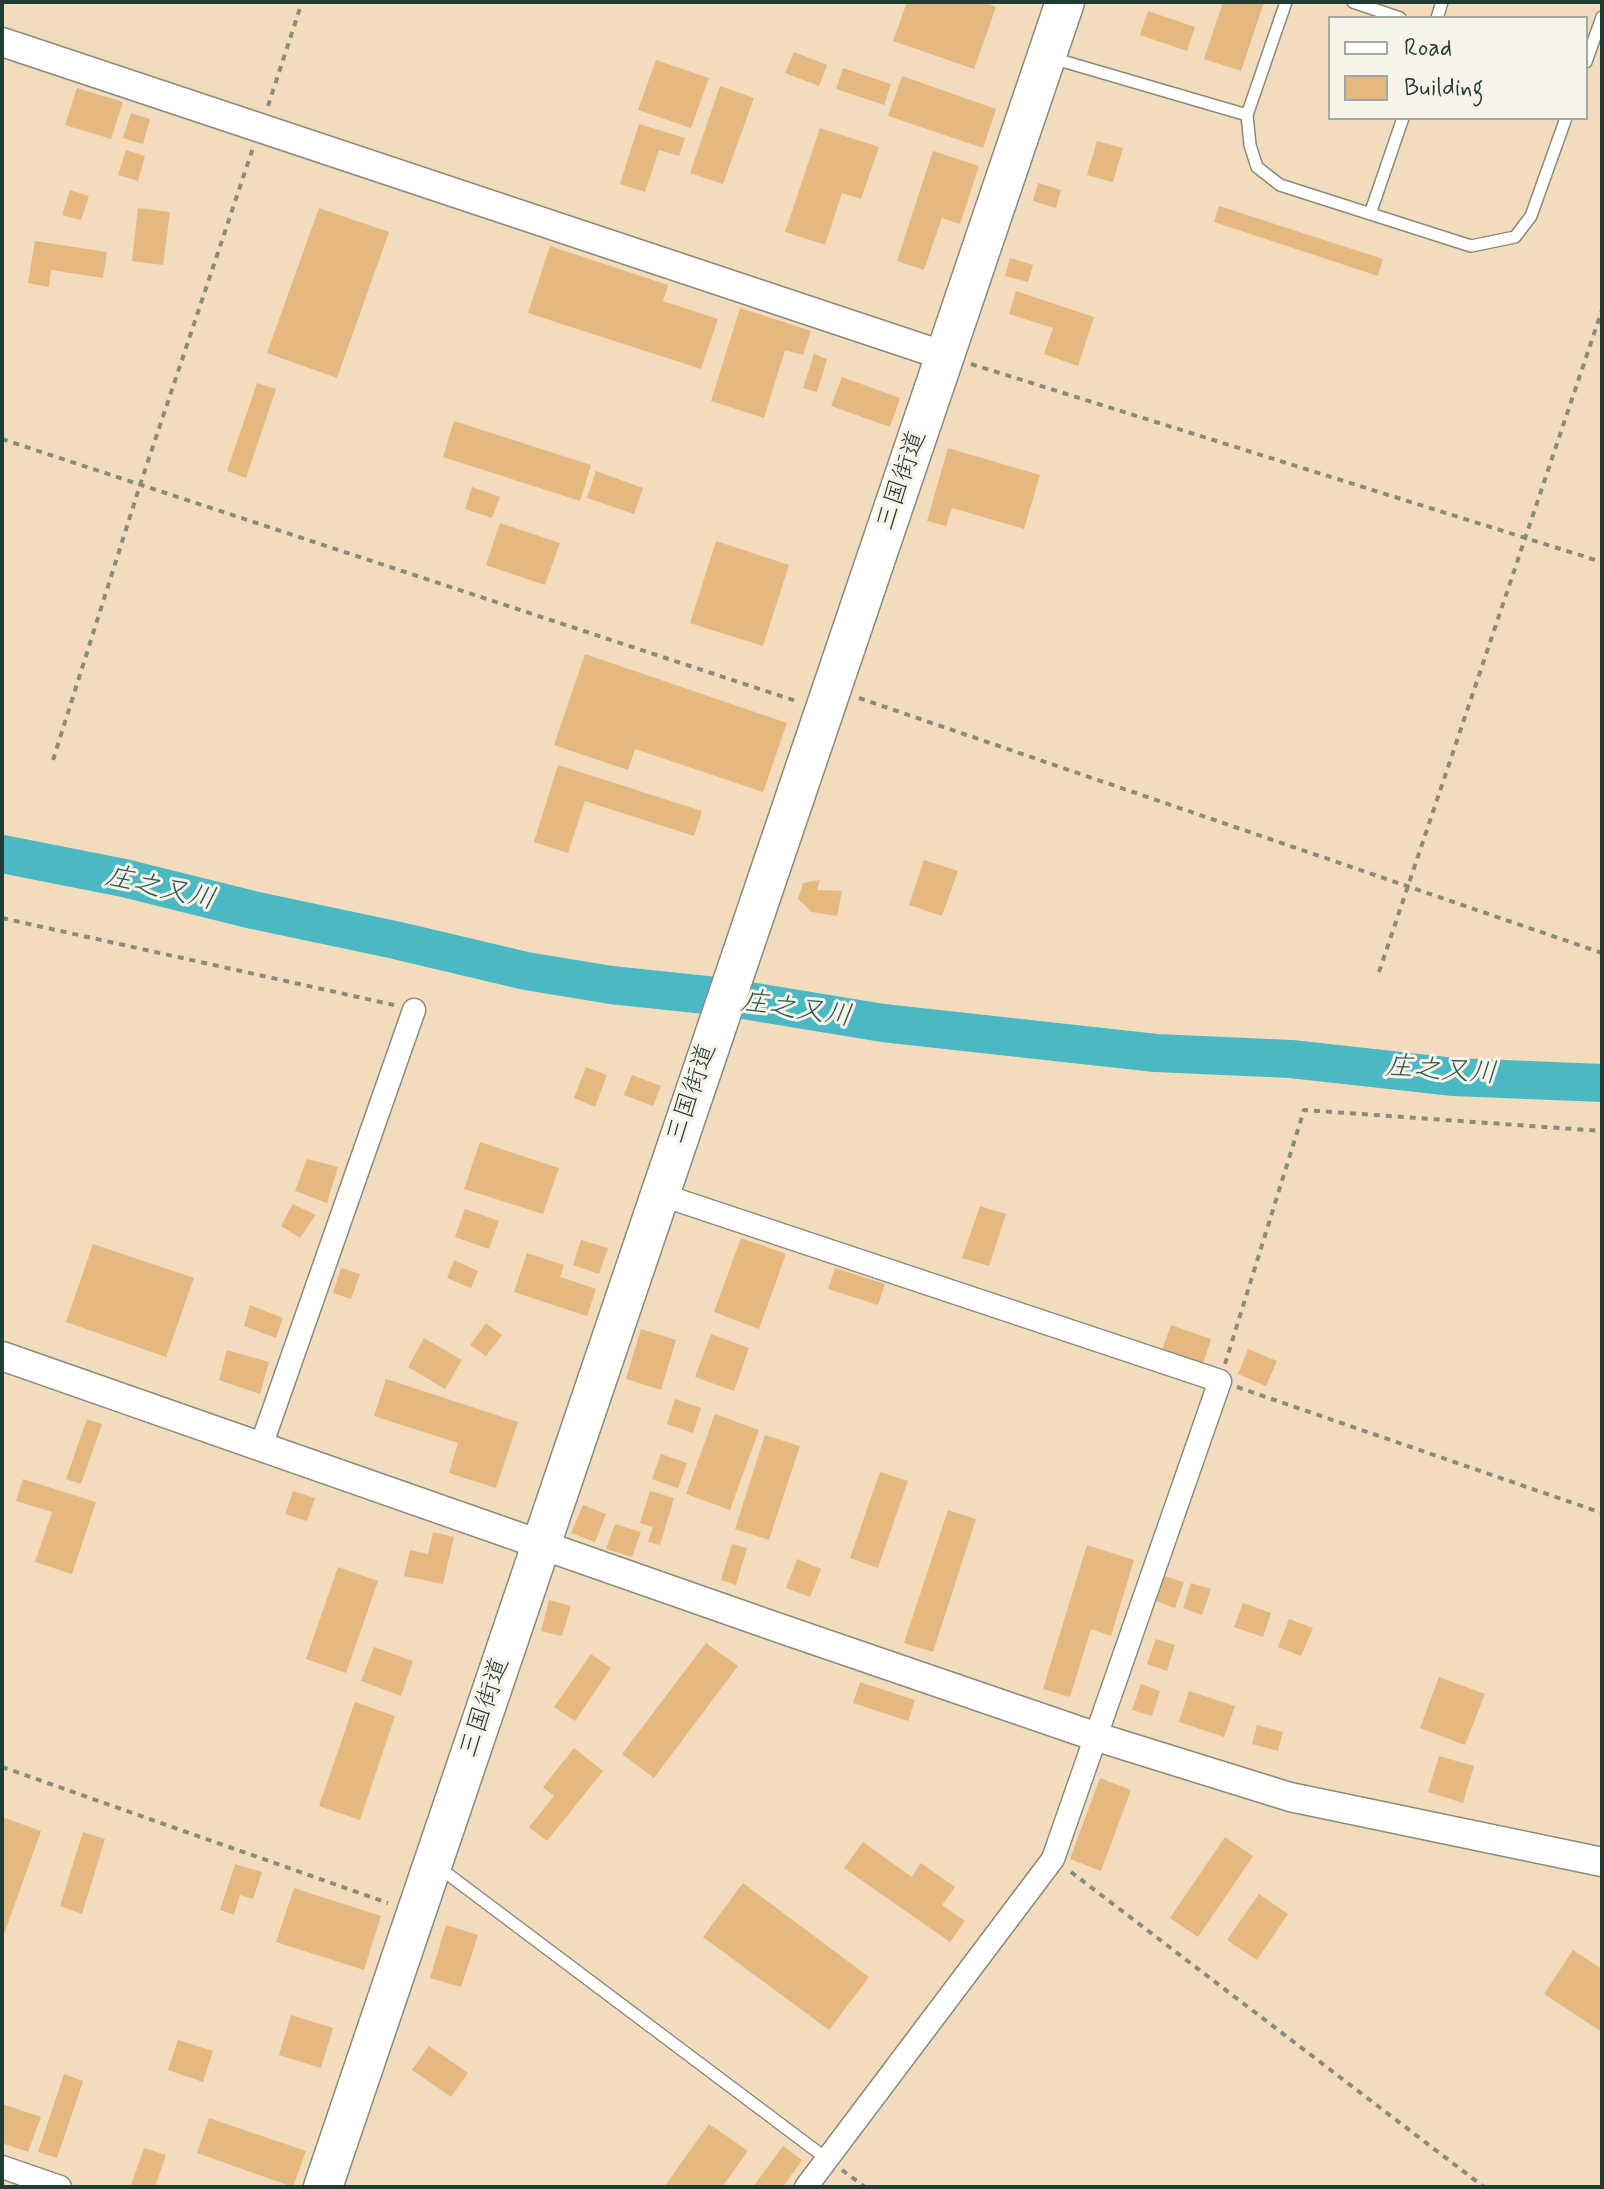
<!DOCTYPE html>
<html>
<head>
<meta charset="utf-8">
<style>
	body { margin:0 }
	#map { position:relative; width:1604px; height:2189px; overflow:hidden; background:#f2dcbd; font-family:Mynerve,sans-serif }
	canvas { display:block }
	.frame { position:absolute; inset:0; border:4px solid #1f3d34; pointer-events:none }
	.legend { position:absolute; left:1328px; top:16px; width:260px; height:104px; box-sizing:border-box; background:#f7f3e8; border:2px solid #a1aaa0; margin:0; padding:10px 14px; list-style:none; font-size:24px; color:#1f3d34 }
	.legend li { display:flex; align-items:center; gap:16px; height:40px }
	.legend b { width:40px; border:2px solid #a1aaa0 }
</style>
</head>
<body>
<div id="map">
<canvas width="1604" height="2189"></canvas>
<div class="frame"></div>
<ul class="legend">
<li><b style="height:10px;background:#fff"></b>Road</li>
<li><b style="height:22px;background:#e5b880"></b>Building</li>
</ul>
</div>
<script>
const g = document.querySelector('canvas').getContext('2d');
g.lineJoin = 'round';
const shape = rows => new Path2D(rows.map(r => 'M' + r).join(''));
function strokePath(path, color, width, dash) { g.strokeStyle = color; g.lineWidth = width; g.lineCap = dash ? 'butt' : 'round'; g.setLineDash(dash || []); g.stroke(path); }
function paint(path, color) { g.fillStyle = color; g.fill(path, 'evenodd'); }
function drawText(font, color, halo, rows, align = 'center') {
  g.font = font + ' Mynerve,"Klee One",sans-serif'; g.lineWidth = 6; g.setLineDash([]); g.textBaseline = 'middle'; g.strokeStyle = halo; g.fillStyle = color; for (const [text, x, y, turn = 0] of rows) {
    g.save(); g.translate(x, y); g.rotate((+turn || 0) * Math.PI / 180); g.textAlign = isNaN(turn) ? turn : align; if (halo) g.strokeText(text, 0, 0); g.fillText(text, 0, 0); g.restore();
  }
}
const river = shape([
	[2,854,124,878,253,910,395,940,526,971,611,985,725,997,883,1023,1156,1053,1291,1059,1454,1077,1602,1083]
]);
const building = shape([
	[907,2,983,2,996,7,974,69,893,41],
	[1223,2,1264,2,1241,71,1204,59],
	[1148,11,1195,27,1187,51,1140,35],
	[794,52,827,65,819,86,785,73],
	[656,60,709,78,691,128,638,110],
	[843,68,891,84,884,105,836,89],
	[902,76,996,109,983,148,888,116],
	[720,86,754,98,723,184,690,173],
	[77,88,123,102,111,139,65,125],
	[131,113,150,119,143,144,123,138],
	[639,124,685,138,679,156,659,150,645,192,620,184],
	[820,128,879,147,861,199,842,193,825,245,785,232],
	[1097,141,1123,148,1113,182,1087,175],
	[126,150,145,156,138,181,118,175],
	[933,151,979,166,960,224,942,218,924,270,897,261],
	[1038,183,1061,190,1056,208,1033,201],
	[70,190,89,196,81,220,62,215],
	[1219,206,1383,259,1378,276,1214,222],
	[138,208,170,212,163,265,132,261],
	[319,208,389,232,337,378,267,353],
	[35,241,107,252,103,278,51,270,49,287,28,283],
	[550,246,668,285,663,301,718,319,701,369,528,313],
	[1010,258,1033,265,1028,282,1005,276],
	[1016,291,1094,317,1078,366,1044,354,1053,328,1009,314],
	[740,308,811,331,803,355,785,350,764,418,711,401],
	[814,354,827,359,817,392,803,388],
	[842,377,900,398,890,427,831,406],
	[257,383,276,389,246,478,227,471],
	[454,421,591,465,580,501,443,457],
	[948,448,1040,475,1024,529,952,508,946,526,927,521],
	[596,471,643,488,634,514,587,498],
	[472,487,500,497,492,518,465,509],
	[500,523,560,543,545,585,486,565],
	[716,541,789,565,763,646,690,623],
	[585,654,787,723,763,792,635,749,628,770,554,745],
	[558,765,702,811,694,836,585,801,568,853,534,842],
	[924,860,958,871,942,916,909,905],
	[820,880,817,890,842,891,837,916,812,912,798,899,803,883],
	[586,1067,607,1075,595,1107,574,1098],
	[632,1075,661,1086,653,1106,624,1095],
	[480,1142,559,1168,543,1214,464,1189],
	[307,1159,338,1167,327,1203,295,1191],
	[293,1204,316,1215,300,1238,281,1226],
	[980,1206,1006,1214,989,1266,962,1258],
	[465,1209,499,1221,489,1249,455,1237],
	[741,1238,786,1254,759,1329,714,1312],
	[581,1240,608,1248,599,1274,573,1265],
	[93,1244,194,1278,166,1357,66,1322],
	[527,1253,564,1265,560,1277,596,1289,587,1316,514,1292],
	[454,1260,478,1271,471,1288,447,1278],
	[341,1268,360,1274,351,1299,333,1293],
	[835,1268,885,1284,878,1305,828,1289],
	[250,1305,283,1318,276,1338,244,1326],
	[486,1323,502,1335,486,1356,470,1345],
	[1171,1325,1211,1339,1203,1364,1162,1350],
	[641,1329,676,1340,661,1390,626,1379],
	[711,1334,749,1348,734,1391,695,1377],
	[424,1338,462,1360,445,1389,408,1367],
	[1248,1349,1277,1361,1266,1386,1238,1374],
	[227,1350,269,1362,260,1394,219,1380],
	[386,1379,518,1422,496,1488,449,1473,458,1443,374,1416],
	[675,1399,701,1408,693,1433,667,1424],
	[715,1414,759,1430,730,1510,686,1494],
	[87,1419,102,1424,81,1484,66,1479],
	[765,1435,800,1446,769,1540,735,1529],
	[661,1454,687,1463,678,1488,652,1479],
	[880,1472,908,1481,878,1568,850,1558],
	[23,1479,96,1502,72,1574,35,1562,52,1512,16,1501],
	[293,1491,315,1498,307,1521,285,1514],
	[650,1491,674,1498,660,1545,648,1542,653,1527,640,1523],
	[583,1505,606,1514,595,1542,571,1533],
	[948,1510,976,1519,933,1652,904,1643],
	[615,1524,641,1532,632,1557,606,1549],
	[433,1532,454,1537,443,1584,404,1576,410,1550,428,1554],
	[732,1544,747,1548,736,1585,721,1580],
	[1087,1545,1134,1560,1111,1636,1091,1629,1070,1697,1043,1689],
	[797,1559,821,1569,810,1597,786,1588],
	[338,1567,378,1581,346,1673,306,1659],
	[1164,1576,1184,1582,1175,1608,1156,1601],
	[1191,1583,1211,1589,1202,1615,1183,1608],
	[549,1600,571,1606,562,1636,541,1631],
	[1243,1603,1271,1613,1263,1637,1234,1627],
	[1289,1619,1313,1628,1301,1656,1278,1647],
	[1156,1639,1175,1645,1167,1671,1147,1664],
	[706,1643,738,1666,654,1778,622,1754],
	[374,1647,413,1661,401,1696,361,1681],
	[591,1654,611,1668,575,1721,554,1707],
	[1439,1677,1485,1694,1465,1745,1420,1728],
	[860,1682,915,1700,908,1721,853,1703],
	[1141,1684,1160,1691,1152,1716,1132,1710],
	[1189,1691,1235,1706,1224,1737,1179,1722],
	[355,1702,395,1716,360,1820,319,1806],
	[1257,1725,1283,1732,1278,1751,1252,1744],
	[574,1748,603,1771,547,1841,529,1827,554,1796,543,1787],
	[1439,1756,1474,1766,1463,1803,1428,1792],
	[1100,1778,1131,1790,1101,1871,1070,1859],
	[2,1817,41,1831,2,1940],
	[83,1832,105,1839,82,1914,60,1906],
	[1225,1837,1253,1856,1198,1937,1170,1918],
	[863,1842,912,1877,921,1863,955,1887,942,1905,965,1921,950,1942,844,1868],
	[235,1864,262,1872,253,1899,240,1895,234,1915,220,1910],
	[743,1883,869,1977,829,2030,703,1937],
	[294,1888,381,1916,364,1970,276,1942],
	[1259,1894,1288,1914,1257,1960,1227,1940],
	[446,1925,478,1935,461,1987,430,1978],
	[1573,1950,1602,1969,1602,2032,1544,1994],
	[291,2015,333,2028,321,2068,279,2055],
	[178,2040,213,2051,203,2082,168,2070],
	[429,2046,468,2073,451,2097,412,2070],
	[64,2074,83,2081,57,2158,38,2152],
	[2,2104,41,2117,28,2152,2,2143],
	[209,2118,306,2151,293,2187,197,2153],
	[709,2124,748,2151,722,2187,664,2187],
	[783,2146,802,2160,783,2187,753,2187],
	[144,2148,166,2155,155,2187,131,2185]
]);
const path = shape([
	[268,106,302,2],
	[971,364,1602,562],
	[2,439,796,701],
	[859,698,1602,953],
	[53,760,140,485,253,148],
	[2,918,394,1005],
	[1379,972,1602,310],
	[1225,1364,1304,1110,1602,1131],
	[1237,1387,1602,1513],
	[2,1767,388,1903],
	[1071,1872,1484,2187],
	[842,2170,865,2187]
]);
const service = shape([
	[1286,2,1247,115,1250,145,1257,167,1280,185,1471,246,1515,237,1531,216,1566,118],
	[1353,2,1400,18],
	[1437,18,1442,2],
	[1052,58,1247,115],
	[1586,62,1602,17],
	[1370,214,1403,118],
	[437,1866,827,2159]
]);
const minor = shape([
	[659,1194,1220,1381,1053,1859,806,2187],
	[261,1446,414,1010],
	[2,2167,60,2187]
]);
const tertiary = shape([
	[2,42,945,356],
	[2,1356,782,1629,1097,1737,1290,1797,1602,1862]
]);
const trunk = shape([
	[323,2187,1065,2]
]);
const streetNames = [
	["三国街道",903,481,-71],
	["三国街道",693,1094,-71],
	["三国街道",486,1708,-71]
];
const waterNames = [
	["庄之又川",160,890,13],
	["庄之又川",796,1011,8],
	["庄之又川",1441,1072,4]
];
strokePath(river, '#4bb9c4', 38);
paint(building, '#e5b880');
strokePath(service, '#888c78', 14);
strokePath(minor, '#888c78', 25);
strokePath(tertiary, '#888c78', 31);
strokePath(trunk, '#888c78', 41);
strokePath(path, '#888c78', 4, [6, 6]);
strokePath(service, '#fff', 11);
strokePath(minor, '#fff', 22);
strokePath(tertiary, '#fff', 28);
strokePath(trunk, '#fff', 38);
drawText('26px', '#1f3d34', '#f7f3e8', streetNames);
drawText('italic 28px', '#2a5c58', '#f7f3e8', waterNames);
</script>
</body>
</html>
